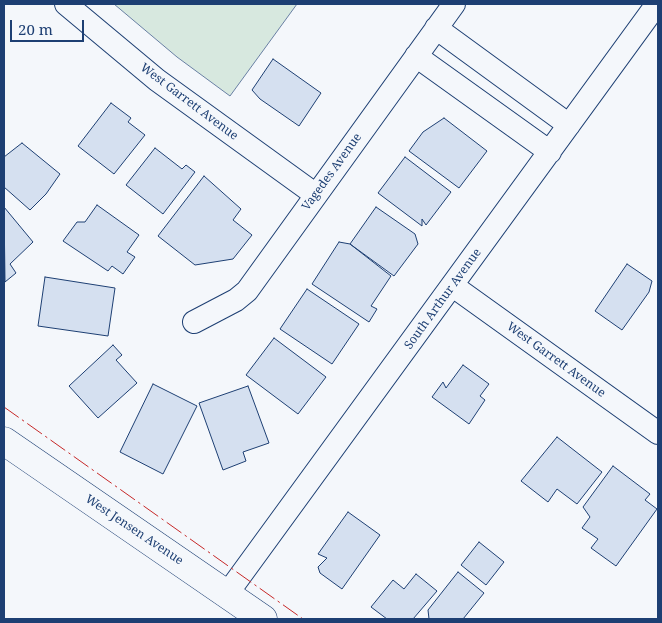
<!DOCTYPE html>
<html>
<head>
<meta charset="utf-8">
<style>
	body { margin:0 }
	#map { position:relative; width:662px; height:623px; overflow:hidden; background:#f4f7fb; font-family:"Noto Serif",serif }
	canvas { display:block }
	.frame { position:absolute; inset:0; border:5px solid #1d3f73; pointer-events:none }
	.scale { position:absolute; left:10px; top:20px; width:74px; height:22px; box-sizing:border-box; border:2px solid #1d3f73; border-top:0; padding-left:6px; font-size:15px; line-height:18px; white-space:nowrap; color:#1d3f73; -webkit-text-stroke:4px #f4f7fb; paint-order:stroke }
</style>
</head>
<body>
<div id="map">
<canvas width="662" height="623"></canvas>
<div class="frame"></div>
<div class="scale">20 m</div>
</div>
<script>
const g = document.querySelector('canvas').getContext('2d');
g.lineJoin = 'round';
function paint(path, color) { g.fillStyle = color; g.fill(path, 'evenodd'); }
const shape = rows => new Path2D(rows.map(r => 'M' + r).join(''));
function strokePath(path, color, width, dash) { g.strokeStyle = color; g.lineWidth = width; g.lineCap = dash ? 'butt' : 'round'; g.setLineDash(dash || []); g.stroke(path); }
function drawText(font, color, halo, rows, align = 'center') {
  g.font = font + ' "Noto Serif",serif'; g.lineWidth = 4; g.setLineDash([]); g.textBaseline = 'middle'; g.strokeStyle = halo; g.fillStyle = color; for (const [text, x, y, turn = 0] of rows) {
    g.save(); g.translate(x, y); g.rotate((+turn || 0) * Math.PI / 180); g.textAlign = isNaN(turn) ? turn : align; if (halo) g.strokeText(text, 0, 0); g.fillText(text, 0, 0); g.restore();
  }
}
const green = shape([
	[114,4,297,4,230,96,177,57,114,4]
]);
const building = shape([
	[273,59,321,93,299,126,260,99,252,90,273,59],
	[111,103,131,118,128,122,145,135,114,174,78,146,111,103],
	[444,118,487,151,459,188,409,151,423,132,444,118],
	[22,143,60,174,46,194,30,210,4,187,4,157,22,143],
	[155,148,182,169,186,165,195,172,163,214,126,185,155,148],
	[405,157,451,192,426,225,422,219,422,226,378,193,405,157],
	[204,176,241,209,233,220,252,235,233,259,195,265,158,236,204,176],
	[97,205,139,235,127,252,135,257,123,274,112,266,108,271,63,241,77,222,85,222,97,205],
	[4,207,33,242,10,264,16,273,5,282,4,207],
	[376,207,415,234,418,244,394,276,350,244,376,207],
	[339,242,350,244,391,276,371,306,377,309,369,322,312,284,339,242],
	[627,264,652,281,649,292,622,330,595,311,627,264],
	[45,277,115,288,108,336,38,326,45,277],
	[307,289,359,324,332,364,280,329,307,289],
	[274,338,326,377,298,414,246,375,274,338],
	[113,345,122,355,116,360,137,383,98,418,69,386,113,345],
	[463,365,489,384,480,396,485,400,469,424,432,397,443,382,446,388,463,365],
	[153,384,197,406,163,474,120,452,153,384],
	[248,386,269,443,243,452,246,461,223,470,199,403,248,386],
	[557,437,602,472,577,504,557,489,548,502,521,481,557,437],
	[613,466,650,494,645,500,657,509,616,566,591,548,598,539,582,528,590,517,583,507,613,466],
	[348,512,380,535,342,589,320,573,318,567,327,558,318,554,348,512],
	[479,542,504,562,486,585,461,565,479,542],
	[458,572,484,593,463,619,429,619,428,610,458,572],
	[416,574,437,591,413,619,387,619,371,607,393,580,404,589,416,574]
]);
const minor = shape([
	[66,4,157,80,316,195],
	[436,28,569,125],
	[416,56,550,152],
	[453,286,658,433],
	[194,322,236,300,247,291,454,4],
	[227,594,657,4]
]);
const tertiary = shape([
	[4,441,263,619]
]);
const power = shape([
	[4,407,303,619]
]);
const streetNames = [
	["West Garrett Avenue",189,102,37],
	["Vagedes Avenue",332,172,-54],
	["South Arthur Avenue",443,299,-54],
	["West Garrett Avenue",556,360,36],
	["West Jensen Avenue",134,530,34]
];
paint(green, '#d7e8df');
strokePath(green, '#687fa3', 1);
paint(building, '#d5e0f0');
strokePath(building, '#1d3f73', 1);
strokePath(minor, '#1d3f73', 24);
strokePath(tertiary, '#1d3f73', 29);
strokePath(minor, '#f4f7fb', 22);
strokePath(tertiary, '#f4f7fb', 28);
strokePath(power, '#c62828', 1, [18, 4, 2.5, 4]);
drawText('12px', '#1d3f73', '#f4f7fb', streetNames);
</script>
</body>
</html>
